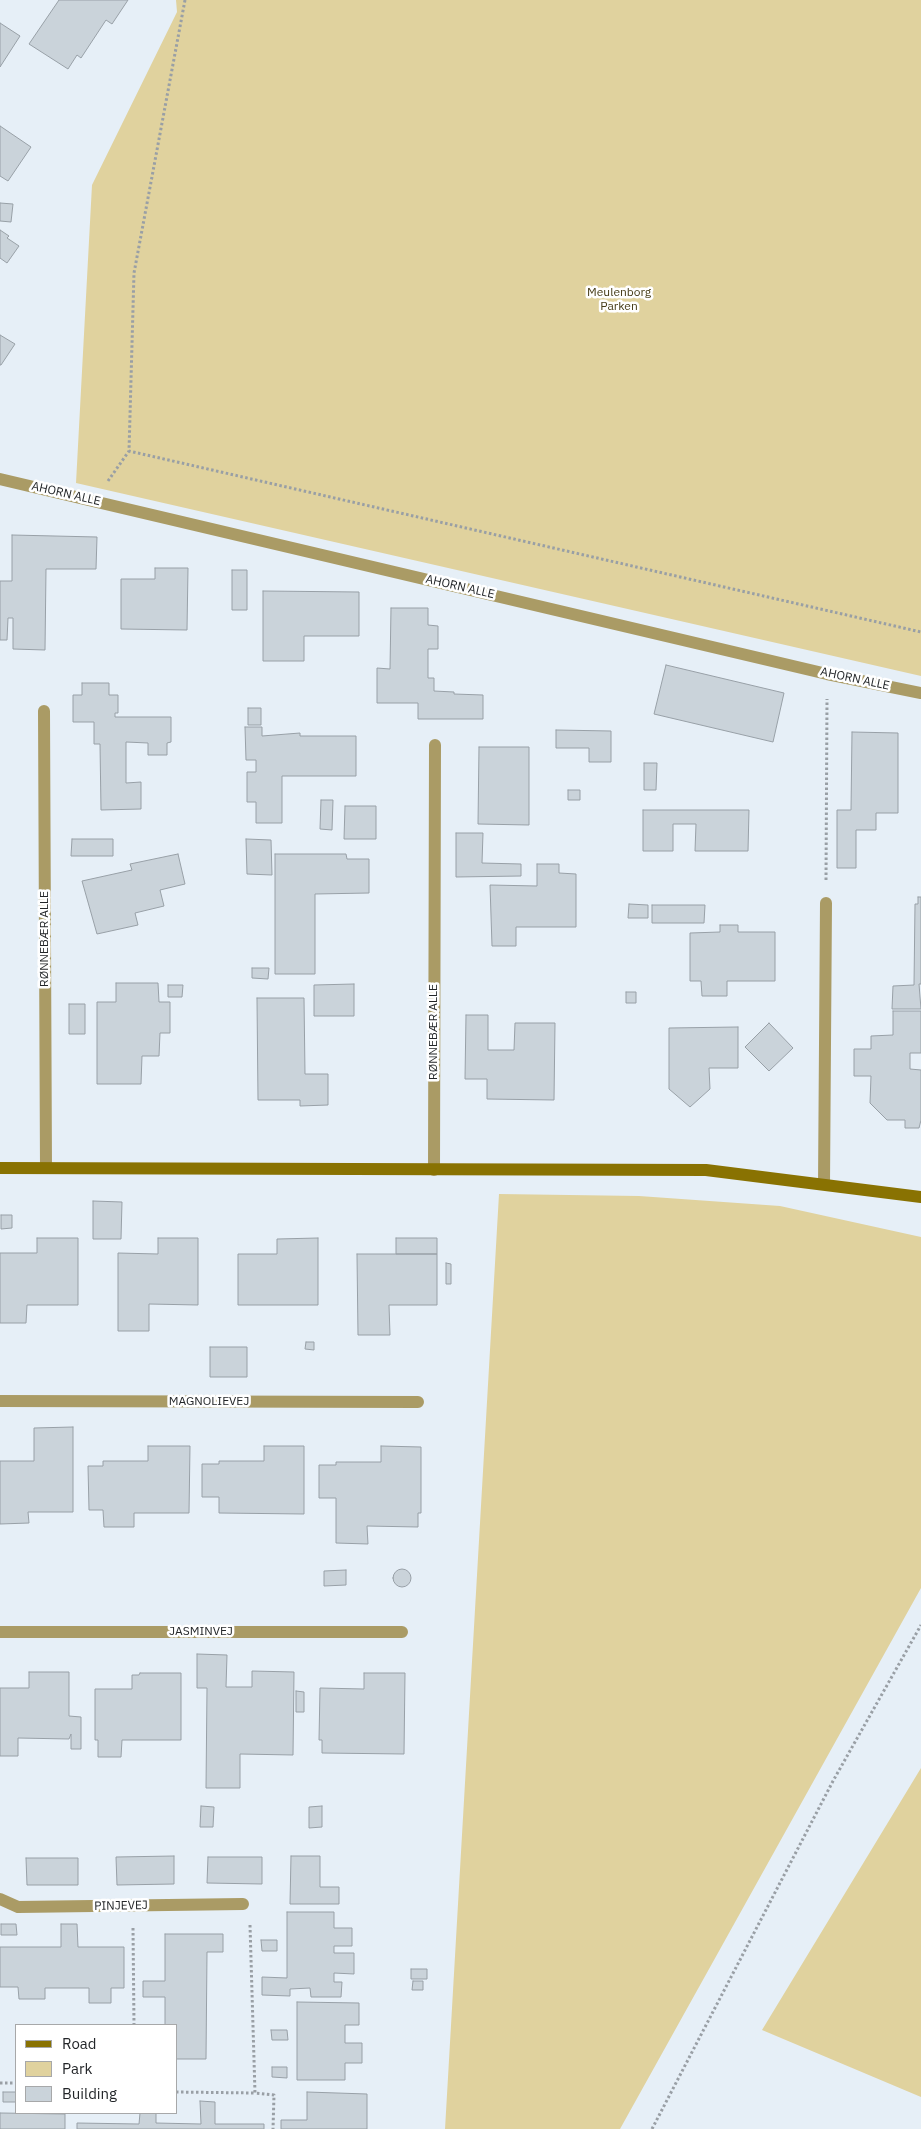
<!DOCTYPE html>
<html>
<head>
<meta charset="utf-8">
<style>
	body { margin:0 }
	#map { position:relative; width:921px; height:2129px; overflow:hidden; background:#e6eff7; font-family:"IBM Plex Sans",sans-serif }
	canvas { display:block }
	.legend { position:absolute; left:15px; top:2024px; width:162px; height:90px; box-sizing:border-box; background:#fff; border:1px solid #a7a8a9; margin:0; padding:6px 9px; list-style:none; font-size:15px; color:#232629 }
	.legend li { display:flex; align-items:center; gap:10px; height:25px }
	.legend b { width:25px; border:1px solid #a7a8a9 }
</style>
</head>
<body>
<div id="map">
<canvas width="921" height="2129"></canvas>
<ul class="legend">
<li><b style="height:6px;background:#897202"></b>Road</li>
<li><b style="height:14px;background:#e0d29e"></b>Park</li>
<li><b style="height:14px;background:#cad3da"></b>Building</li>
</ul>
</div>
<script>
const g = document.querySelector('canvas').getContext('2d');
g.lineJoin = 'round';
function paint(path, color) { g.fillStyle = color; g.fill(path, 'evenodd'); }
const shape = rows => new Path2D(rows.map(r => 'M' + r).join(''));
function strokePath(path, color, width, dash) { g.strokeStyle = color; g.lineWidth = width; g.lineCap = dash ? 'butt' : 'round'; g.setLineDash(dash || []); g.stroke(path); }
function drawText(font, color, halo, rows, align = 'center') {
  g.font = font + ' "IBM Plex Sans",sans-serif'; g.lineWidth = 5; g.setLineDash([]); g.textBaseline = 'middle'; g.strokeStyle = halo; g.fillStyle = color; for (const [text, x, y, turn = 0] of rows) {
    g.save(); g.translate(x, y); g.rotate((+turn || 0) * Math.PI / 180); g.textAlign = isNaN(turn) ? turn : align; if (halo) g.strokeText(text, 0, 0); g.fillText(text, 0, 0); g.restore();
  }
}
const green = shape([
	[176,0,921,0,921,676,76,483,92,185,177,12],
	[499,1194,639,1196,780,1206,921,1237,921,1588,620,2129,445,2129],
	[921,1768,921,2097,762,2030]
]);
const building = shape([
	[59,0,128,0,112,24,106,20,81,58,77,55,68,69,29,44,59,0],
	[0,23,20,36,0,67,0,23],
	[0,126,31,147,8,181,0,176,0,126],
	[0,203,13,204,11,222,0,221,0,203],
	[0,230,9,236,7,238,19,246,7,263,0,258,0,230],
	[0,335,15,344,1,365,0,365,0,335],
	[12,535,97,537,96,569,46,569,45,650,13,649,13,618,8,618,7,640,0,640,0,581,12,581,12,535],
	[155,568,188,568,187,630,121,629,121,579,155,579,155,568],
	[232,570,247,570,247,610,232,610,232,570],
	[263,591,359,592,359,636,304,636,304,661,263,661,263,591],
	[391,608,428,608,428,625,438,626,438,649,428,649,428,678,434,678,434,691,454,692,454,694,483,695,483,719,418,719,418,703,377,703,377,668,390,669,391,608],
	[666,665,784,693,773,742,654,714,666,665],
	[82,683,109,683,109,695,118,695,118,713,115,713,115,717,171,717,171,742,167,743,167,755,148,755,148,743,126,742,126,783,141,782,141,809,101,810,100,744,94,744,94,722,73,722,73,695,82,695,82,683],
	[248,708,261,708,261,725,248,725,248,708],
	[245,727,262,727,262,736,300,733,300,736,356,736,356,776,282,776,282,823,256,823,256,802,247,802,247,772,256,772,256,760,246,760,245,727],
	[556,730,611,731,611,762,589,762,589,748,556,748,556,730],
	[852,732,898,733,898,813,876,813,876,830,856,830,856,868,837,868,837,810,851,810,852,732],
	[479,747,529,747,529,825,478,824,479,747],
	[644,763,657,763,656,790,644,790,644,763],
	[568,790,580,790,580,800,568,800,568,790],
	[321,800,333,800,332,830,320,829,321,800],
	[345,806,376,806,376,839,344,839,345,806],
	[643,810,749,810,748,851,695,851,696,824,673,824,673,851,643,851,643,810],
	[456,833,483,833,482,863,521,864,521,876,456,877,456,833],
	[72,839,113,839,113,856,71,856,72,839],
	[246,839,271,840,272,875,247,874,246,839],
	[178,854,185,884,160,890,164,906,135,913,138,925,97,934,82,881,132,870,130,864,178,854],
	[275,854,346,854,347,859,369,859,369,893,315,894,315,974,275,974,275,854],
	[537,864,559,864,559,873,576,874,576,927,516,927,516,946,492,946,490,885,537,886,537,864],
	[918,897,921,897,921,984,919,984,921,1009,892,1009,893,986,914,985,915,904,918,904,918,897],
	[629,904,648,905,648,918,628,918,629,904],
	[652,905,705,905,704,923,652,923,652,905],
	[720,925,738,925,738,932,775,932,775,981,727,981,727,996,702,996,701,981,690,981,690,933,720,932,720,925],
	[252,968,269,968,268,979,252,978,252,968],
	[116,983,158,983,159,1002,170,1002,170,1033,160,1033,159,1056,142,1056,141,1084,97,1084,97,1002,116,1002,116,983],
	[354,984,354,1016,314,1016,314,985,354,984],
	[168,985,183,985,182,997,168,997,168,985],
	[626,992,636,992,636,1003,626,1003,626,992],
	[257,998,304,998,305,1074,328,1074,328,1105,300,1106,300,1100,258,1100,257,998],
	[69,1004,85,1004,85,1034,69,1034,69,1004],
	[893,1011,921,1011,921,1053,910,1053,910,1069,921,1070,921,1120,919,1128,905,1128,905,1120,887,1120,870,1103,871,1076,854,1076,854,1049,871,1049,871,1036,893,1035,893,1011],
	[466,1015,488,1015,488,1050,514,1050,515,1023,555,1023,554,1100,487,1099,487,1079,465,1079,466,1015],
	[769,1023,793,1048,769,1071,745,1047,769,1023],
	[738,1027,738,1068,709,1068,710,1089,690,1107,669,1089,669,1028,738,1027],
	[93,1201,122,1202,121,1239,93,1239,93,1201],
	[1,1215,12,1215,12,1228,1,1229,1,1215],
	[37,1238,78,1238,78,1305,27,1305,26,1323,0,1323,0,1253,37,1253,37,1238],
	[158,1238,198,1238,198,1305,149,1304,149,1331,118,1331,118,1253,158,1254,158,1238],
	[318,1238,318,1305,238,1305,238,1254,277,1254,277,1239,318,1238],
	[396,1238,437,1238,437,1254,396,1254,396,1238],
	[357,1254,437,1254,437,1305,389,1305,390,1335,358,1335,357,1254],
	[446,1263,451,1264,451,1284,446,1284,446,1263],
	[306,1342,314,1342,314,1350,305,1349,306,1342],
	[210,1347,247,1347,247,1377,210,1377,210,1347],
	[73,1427,73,1512,28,1512,29,1523,0,1524,0,1461,34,1461,34,1428,73,1427],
	[148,1446,190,1446,189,1513,134,1513,134,1527,104,1527,103,1510,89,1510,88,1466,103,1466,103,1461,148,1461,148,1446],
	[264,1446,304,1446,304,1514,219,1513,219,1497,202,1497,202,1464,219,1464,219,1461,264,1461,264,1446],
	[381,1446,421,1447,421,1513,418,1513,418,1527,367,1526,368,1544,336,1543,336,1498,319,1498,319,1465,336,1465,336,1462,381,1462,381,1446],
	'393 1578a9 9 0 1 1 18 0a9 9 0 1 1-18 0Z',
	[346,1570,346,1585,324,1586,324,1571,346,1570],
	[197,1654,227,1655,226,1687,252,1687,252,1671,294,1672,293,1755,240,1754,240,1788,206,1788,207,1688,197,1688,197,1654],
	[29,1672,69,1672,69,1716,81,1717,81,1749,71,1749,71,1734,69,1739,18,1738,18,1756,0,1756,0,1688,29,1688,29,1672],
	[140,1673,181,1673,181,1740,122,1740,121,1757,98,1757,98,1740,95,1740,95,1689,132,1689,132,1675,139,1675,140,1673],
	[364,1673,405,1673,404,1754,322,1753,322,1740,319,1740,320,1688,364,1689,364,1673],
	[296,1691,304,1692,304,1712,296,1712,296,1691],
	[201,1806,214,1807,213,1827,200,1827,201,1806],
	[322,1806,322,1827,309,1828,309,1807,322,1806],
	[174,1856,174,1884,117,1885,116,1857,174,1856],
	[291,1856,320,1856,320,1887,339,1887,339,1904,290,1904,291,1856],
	[208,1857,262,1857,262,1884,207,1883,208,1857],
	[26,1858,78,1858,78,1885,27,1885,26,1858],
	[287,1912,334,1912,334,1928,352,1928,352,1946,334,1946,334,1953,354,1953,354,1974,334,1973,334,1982,342,1982,341,1997,311,1997,310,1988,290,1989,290,1996,262,1995,262,1977,287,1978,287,1912],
	[1,1924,16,1924,17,1935,1,1935,1,1924],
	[61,1924,77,1924,78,1947,124,1947,124,1988,111,1988,111,2003,89,2003,89,1988,45,1988,45,1999,19,1999,18,1987,0,1987,0,1947,61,1947,61,1924],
	[165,1934,223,1934,223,1952,207,1952,206,2059,176,2059,176,2025,165,2025,165,1997,143,1997,143,1981,165,1981,165,1934],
	[261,1940,277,1940,277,1951,262,1951,261,1940],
	[411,1969,427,1969,427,1979,411,1979,411,1969],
	[413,1981,423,1981,423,1990,412,1990,413,1981],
	[297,2002,359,2003,359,2025,345,2025,345,2043,362,2043,362,2063,345,2063,345,2080,297,2080,297,2002],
	[271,2030,287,2030,288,2040,272,2040,271,2030],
	[272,2067,287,2067,287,2078,272,2077,272,2067],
	[3,2092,16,2092,16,2102,3,2102,3,2092],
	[307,2092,367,2094,367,2129,281,2129,281,2120,307,2120,307,2092],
	[200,2101,215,2102,215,2124,264,2124,264,2129,77,2129,77,2123,139,2124,140,2113,156,2113,156,2123,201,2124,200,2101],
	[0,2113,65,2114,65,2129,0,2129,0,2113]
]);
const path = shape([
	[185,0,134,273,129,451,921,632],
	[108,481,129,451],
	[826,880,827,699],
	[250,1925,255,2093,274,2095,273,2129],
	[133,1928,134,2025],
	[0,2083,16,2083],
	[176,2092,255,2093],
	[652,2129,833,1781,921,1625]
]);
const minor = shape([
	[0,479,827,674,921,693],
	[44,711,46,1168],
	[434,1170,435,745],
	[824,1184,826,903],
	[0,1401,418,1402],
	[0,1632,402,1632],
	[0,1899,18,1907,243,1904]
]);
const secondary = shape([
	[0,1168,706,1170,921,1197]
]);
const parkNames = [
	["Meulenborg",619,293],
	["Parken",619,307]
];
const streetNames = [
	["AHORN ALLE",66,494,13],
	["AHORN ALLE",460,587,13],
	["AHORN ALLE",855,679,12],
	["RØNNEBÆR ALLE",45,939,-90],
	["RØNNEBÆR ALLE",434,1032,-90],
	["MAGNOLIEVEJ",209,1402],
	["JASMINVEJ",201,1632],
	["PINJEVEJ",121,1906,-1]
];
paint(green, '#e0d29e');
paint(building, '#cad3da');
strokePath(building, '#98a0a7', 1);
strokePath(path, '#999fa5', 3, [2.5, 2.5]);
strokePath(minor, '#aa9b65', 12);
strokePath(secondary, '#897202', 12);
drawText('12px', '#453b17', '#fff', parkNames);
drawText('12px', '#232629', '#fff', streetNames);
</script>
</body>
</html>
